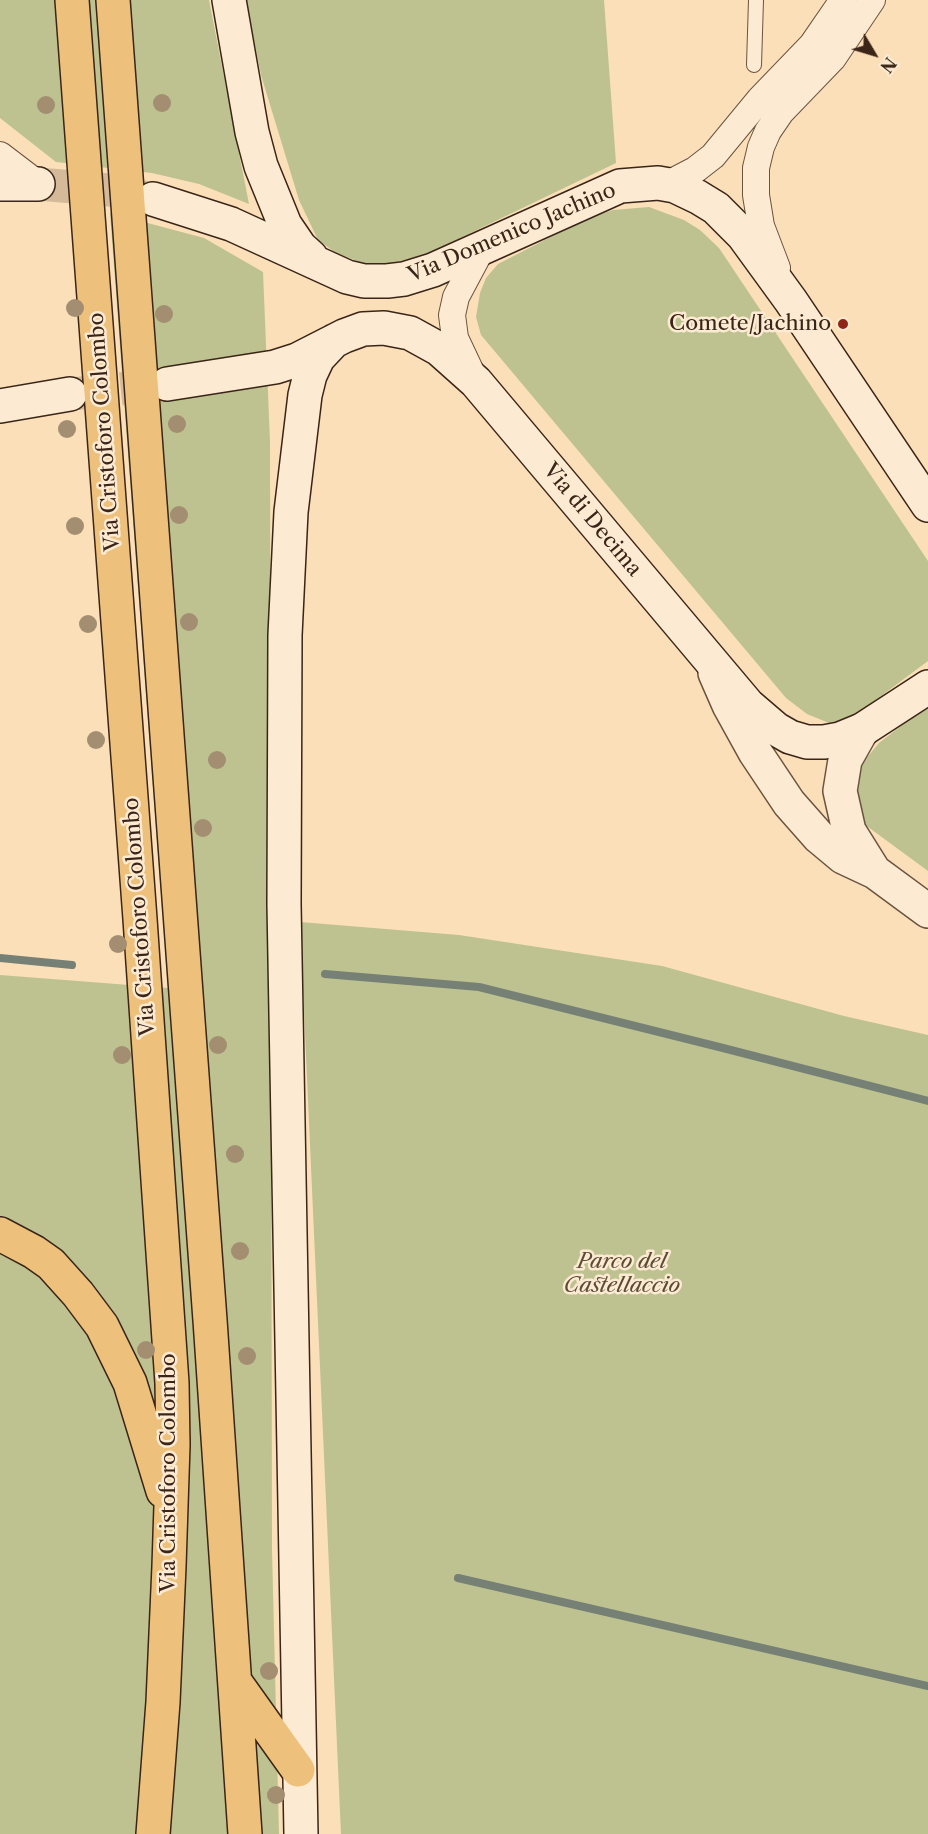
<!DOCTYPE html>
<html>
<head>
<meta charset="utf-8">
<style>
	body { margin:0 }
	#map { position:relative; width:928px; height:1834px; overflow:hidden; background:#fadfb9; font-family:"Libre Caslon Text",serif }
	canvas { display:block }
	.north { position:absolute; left:844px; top:24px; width:60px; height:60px; -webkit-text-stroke:4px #fcead2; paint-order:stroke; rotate:128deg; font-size:16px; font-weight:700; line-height:24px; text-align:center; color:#3a2518 }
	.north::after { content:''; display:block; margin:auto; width:21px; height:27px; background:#3a2518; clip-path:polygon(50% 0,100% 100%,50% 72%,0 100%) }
</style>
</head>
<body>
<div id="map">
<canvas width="928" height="1834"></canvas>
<div class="north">N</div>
</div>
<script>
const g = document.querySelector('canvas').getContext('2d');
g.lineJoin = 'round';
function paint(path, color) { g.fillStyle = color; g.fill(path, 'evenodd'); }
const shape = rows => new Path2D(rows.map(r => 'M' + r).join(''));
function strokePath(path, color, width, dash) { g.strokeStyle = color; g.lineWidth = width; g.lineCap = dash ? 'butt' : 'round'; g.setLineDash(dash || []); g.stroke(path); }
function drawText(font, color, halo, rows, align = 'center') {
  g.font = font + ' "Libre Caslon Text",serif'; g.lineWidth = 5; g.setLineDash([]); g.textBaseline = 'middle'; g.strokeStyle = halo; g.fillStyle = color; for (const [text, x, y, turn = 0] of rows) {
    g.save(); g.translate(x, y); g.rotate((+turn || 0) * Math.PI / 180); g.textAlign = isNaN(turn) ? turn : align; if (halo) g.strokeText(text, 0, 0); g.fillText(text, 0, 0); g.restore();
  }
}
const green = shape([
	[0,0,209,0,249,204,199,184,152,173,56,162,0,118],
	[246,0,604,0,616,163,427,254,375,268,336,253,318,240,299,200,261,75],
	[649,207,684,220,700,230,719,248,928,561,928,661,850,719,835,724,829,723,807,714,786,698,481,335,476,317,480,293,486,278,498,264,588,218,613,210],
	[110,213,204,238,263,272,270,442,272,1550,279,1834,0,1834,0,975,168,988],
	[928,705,928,871,864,824,855,795,858,768,879,743],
	[300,922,459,935,662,966,844,1016,928,1035,928,1834,341,1834]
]);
const stream = shape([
	[0,958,72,965],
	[325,974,479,987,723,1048,928,1101],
	[458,1578,928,1686]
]);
const secondaryTunnel = shape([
	[38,184,110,190,153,199],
	[72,394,167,384]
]);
const service = shape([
	[754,65,756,0]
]);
const minor = shape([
	[0,155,38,184],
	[668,184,695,170,713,156,760,99,812,45,843,0],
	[777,268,761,226,756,195,756,168,761,147,768,131,781,112,833,58,872,0],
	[472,374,455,338,452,315,456,297,481,250]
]);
const tertiary = shape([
	[715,673,729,705,755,752,789,803,819,837,843,857,875,872,928,911],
	[862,730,845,760,840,791,849,831,874,871]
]);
const secondary = shape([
	[229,0,252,132,261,166,285,225,300,247,311,257],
	[0,184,38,184],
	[153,199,231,224,347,277,364,281,387,281,404,279,433,270,620,186,658,183,675,186,698,197,716,208,743,235,791,301,928,505],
	[167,384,275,367,297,360,344,336,363,329,384,328,410,333,439,349,476,382,748,705,776,729,790,737,807,742,824,742,840,739,862,730,928,687],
	[0,406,70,394],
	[301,1834,284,904,285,635,291,512,305,395,310,375,318,358,334,341]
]);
const trunk = shape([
	[72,0,140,919,172,1383,173,1445,169,1566,163,1702,153,1834],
	[113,0,210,1320,245,1834],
	[0,1234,34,1252,51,1264,78,1294,102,1326,130,1383,163,1491],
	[236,1683,298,1770]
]);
const trees = [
	[162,103],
	[46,105],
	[75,308],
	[164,314],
	[177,424],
	[67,429],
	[179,515],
	[75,526],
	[189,622],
	[88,624],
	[96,740],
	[217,760],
	[203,828],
	[118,944],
	[218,1045],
	[122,1055],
	[235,1154],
	[240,1251],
	[146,1350],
	[247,1356],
	[269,1671],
	[276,1795]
];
const markers = [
	[843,324,6,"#8f2418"]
];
const streetNames = [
	["Via Domenico Jachino",512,233,-23],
	["Via Cristoforo Colombo",105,432,-94],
	["Via di Decima",592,520,50],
	["Via Cristoforo Colombo",140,917,-94],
	["Via Cristoforo Colombo",169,1473,-90]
];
const poiNames = [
	["Comete/Jachino",831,324]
];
const parkNames = [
	["Parco del",622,1262],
	["Castellaccio",622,1286]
];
paint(green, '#bdc290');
strokePath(stream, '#768074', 8);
strokePath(secondaryTunnel, '#d4ba99', 33, [33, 16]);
strokePath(service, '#6a5440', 16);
strokePath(minor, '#6a5440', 28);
strokePath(tertiary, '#6a5440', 36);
strokePath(secondary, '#3a2518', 36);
strokePath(trunk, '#3a2518', 36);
strokePath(service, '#fcead2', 14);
strokePath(minor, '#fcead2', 26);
strokePath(tertiary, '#fcead2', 33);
strokePath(secondary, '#fcead2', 33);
strokePath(trunk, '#edc07c', 33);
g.fillStyle = '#a38e71';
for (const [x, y] of trees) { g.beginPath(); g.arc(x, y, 9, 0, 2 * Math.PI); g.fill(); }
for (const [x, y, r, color] of markers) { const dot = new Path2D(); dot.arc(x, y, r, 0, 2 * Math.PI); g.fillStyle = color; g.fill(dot); strokePath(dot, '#fcead2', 2); }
drawText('21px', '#3a2518', '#fcead2', streetNames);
drawText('21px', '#3a2518', '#fcead2', poiNames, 'right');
drawText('italic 21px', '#5b4c36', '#fcead2', parkNames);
</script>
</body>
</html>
